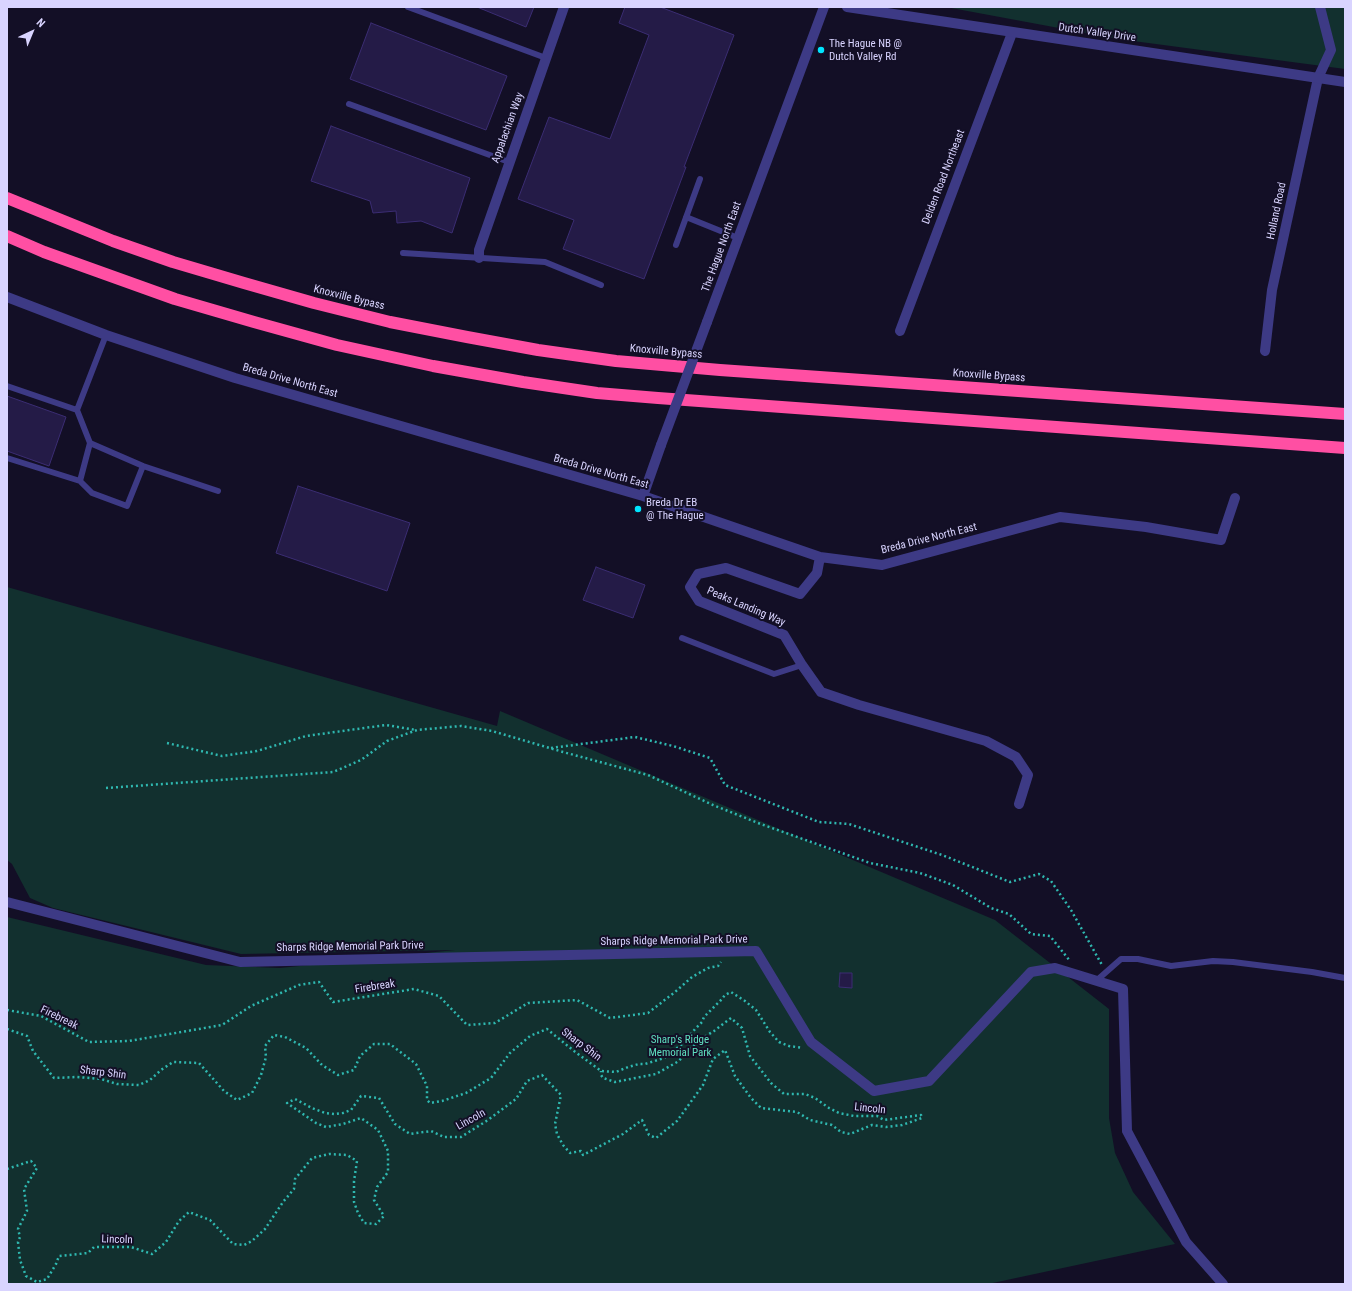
<!DOCTYPE html>
<html>
<head>
<meta charset="utf-8">
<style>
	body { margin:0 }
	#map { position:relative; width:1352px; height:1291px; overflow:hidden; background:#130f26; font-family:"Roboto Condensed",sans-serif }
	canvas { display:block }
	.frame { position:absolute; inset:0; border:8px solid #d9d4ff; pointer-events:none }
	.north { position:absolute; left:12px; top:12px; width:40px; height:40px; -webkit-text-stroke:3px #130f26; paint-order:stroke; rotate:44deg; font-size:11px; font-weight:700; line-height:16px; text-align:center; color:#d9d4ff }
	.north::after { content:''; display:block; margin:auto; width:14px; height:18px; background:#d9d4ff; clip-path:polygon(50% 0,100% 100%,50% 72%,0 100%) }
</style>
</head>
<body>
<div id="map">
<canvas width="1352" height="1291"></canvas>
<div class="frame"></div>
<div class="north">N</div>
</div>
<script>
const g = document.querySelector('canvas').getContext('2d');
g.lineJoin = 'round';
function paint(path, color) { g.fillStyle = color; g.fill(path, 'evenodd'); }
const shape = rows => new Path2D(rows.map(r => 'M' + r).join(''));
function strokePath(path, color, width, dash) { g.strokeStyle = color; g.lineWidth = width; g.lineCap = dash ? 'butt' : 'round'; g.setLineDash(dash || []); g.stroke(path); }
function drawText(font, color, halo, rows, align = 'center') {
  g.font = font + ' "Roboto Condensed",sans-serif'; g.lineWidth = 4; g.setLineDash([]); g.textBaseline = 'middle'; g.strokeStyle = halo; g.fillStyle = color; for (const [text, x, y, turn = 0] of rows) {
    g.save(); g.translate(x, y); g.rotate((+turn || 0) * Math.PI / 180); g.textAlign = isNaN(turn) ? turn : align; if (halo) g.strokeText(text, 0, 0); g.fillText(text, 0, 0); g.restore();
  }
}
const green = shape([
	[946,7,1345,7,1345,69,1118,39],
	[7,587,497,726,500,711,995,920,1109,1009,1109,1118,1115,1153,1133,1192,1175,1244,988,1284,7,1284,7,917,206,965,280,968,455,950,241,954,53,908,30,898,12,864,7,860]
]);
const building = shape([
	[477,7,534,7,526,27,477,7],
	[625,7,660,7,734,35,684,167,686,167,644,279,563,249,574,220,518,199,549,117,610,139,649,35,619,23,625,7],
	[371,23,507,76,486,130,350,79,371,23],
	[331,126,470,178,452,233,421,221,397,223,396,211,373,213,370,201,311,181,331,126],
	[7,396,66,417,49,466,7,451,7,396],
	[298,486,410,523,387,591,276,553,298,486],
	[596,567,645,585,633,618,583,600,596,567],
	[840,973,852,973,852,988,839,987,840,973]
]);
const path = shape([
	[167,743,222,756,257,751,306,736,386,725,416,730],
	[551,748,635,737,673,746,710,758,725,785,819,822,849,824,942,855,1010,882,1039,874,1051,881,1071,910,1102,965],
	[106,788,333,772,361,760,387,741,417,730,461,726,492,731,563,752,648,775,713,805,758,823,870,863,920,873,953,885,991,908,1009,914,1031,934,1050,936,1070,961],
	[7,1010,41,1016,89,1042,129,1041,222,1025,251,1006,299,985,319,982,333,1002,414,989,439,996,467,1025,495,1023,528,1003,577,1000,610,1018,648,1013,675,992,692,977,708,968,718,966,721,962],
	[7,1029,27,1036,33,1051,54,1078,77,1077,101,1079,117,1084,139,1085,150,1080,161,1070,173,1062,199,1063,224,1091,237,1100,252,1093,261,1075,266,1057,265,1046,274,1035,285,1037,306,1048,322,1065,338,1075,354,1070,360,1056,374,1044,390,1044,416,1064,427,1086,427,1100,430,1103,442,1101,466,1093,491,1078,510,1053,530,1036,547,1029,574,1051,601,1071,616,1072,628,1067,639,1064,645,1064,664,1058,685,1042,695,1029,702,1022,704,1017,721,1000,725,995,731,992,745,1001,756,1010,770,1032,779,1042,789,1046,803,1048],
	[7,1169,31,1161,37,1168,24,1189,27,1211,18,1229,20,1237,18,1242,20,1260,26,1276,37,1282,47,1279,56,1264,59,1256,88,1253,94,1247,131,1247,152,1254,166,1242,179,1221,189,1212,210,1220,233,1244,244,1245,252,1241,265,1229,283,1202,294,1189,295,1179,312,1158,329,1154,347,1155,357,1161,354,1181,354,1202,358,1213,364,1223,376,1224,384,1216,374,1200,377,1187,388,1172,388,1151,378,1130,361,1118,343,1124,326,1127,316,1123,287,1103,295,1099,312,1108,325,1113,334,1114,343,1113,351,1110,361,1096,379,1098,395,1124,410,1134,431,1131,444,1137,461,1137,488,1120,516,1099,527,1081,542,1075,561,1095,555,1124,557,1134,563,1145,570,1153,581,1151,583,1155,623,1134,642,1120,649,1135,656,1138,677,1121,703,1085,713,1059,725,1050,735,1076,751,1098,761,1108,797,1112,810,1120,832,1125,841,1132,850,1134,872,1125,886,1127,902,1125,922,1118,921,1115,884,1120,877,1116,854,1116,839,1113,829,1108,815,1098,805,1094,784,1094,771,1083,750,1056,742,1028,731,1018,714,1031,701,1039,688,1050,679,1061,656,1074,615,1082,603,1078,601,1075,601,1071]
]);
const service = shape([
	[408,7,546,58],
	[349,104,509,162],
	[686,217,738,238],
	[676,245,700,179],
	[403,253,545,262,601,285],
	[7,386,77,410],
	[90,443,143,466,218,491],
	[7,458,80,481,90,443,77,410,106,335],
	[80,481,92,493,127,506,143,466],
	[682,638,774,674,802,665],
	[1096,981,1121,959,1138,959,1171,966,1213,961,1233,962,1312,972,1345,978]
]);
const minor = shape([
	[479,258,479,250,564,7],
	[7,297,106,335,235,378,643,496,820,557,882,565,1060,517,1146,527,1221,540,1235,498],
	[707,322,824,7],
	[900,331,1012,33],
	[1265,351,1272,290,1318,78,1331,50,1320,7],
	[643,496,661,445],
	[820,557,817,573,800,594,726,568,698,574,690,587,699,601,784,635,802,665,821,692,859,705,986,741,1016,757,1028,775,1019,804],
	[7,902,240,962,756,951,811,1042,874,1091,929,1081,1031,972,1055,968,1081,976,1123,989,1127,1131,1186,1242,1223,1284]
]);
const tertiary = shape([
	[847,7,1345,82]
]);
const motorway = shape([
	[7,198,113,241,173,262,244,283,314,303,390,322,467,337,538,350,616,361,720,370,1345,414],
	[7,236,44,252,175,299,254,322,337,345,433,366,523,382,597,393,658,398,1345,448]
]);
const minorBridge = shape([
	[661,445,707,322]
]);
const markers = [
	[821,50,4,"#00e5ff"],
	[638,509,4,"#00e5ff"]
];
const streetNames = [
	["Dutch Valley Drive",1097,33,8],
	["Appalachian Way",508,128,-70],
	["Delden Road Northeast",944,177,-69],
	["Holland Road",1277,211,-78],
	["The Hague North East",722,247,-70],
	["Knoxville Bypass",349,298,14],
	["Knoxville Bypass",666,352,5],
	["Knoxville Bypass",989,376,4],
	["Breda Drive North East",290,381,16],
	["Breda Drive North East",601,472,16],
	["Breda Drive North East",929,539,-14],
	["Peaks Landing Way",746,607,23],
	["Sharps Ridge Memorial Park Drive",674,941,-1],
	["Sharps Ridge Memorial Park Drive",350,947,-1],
	["Firebreak",375,987,-9],
	["Firebreak",59,1018,26],
	["Sharp Shin",581,1045,37],
	["Sharp Shin",103,1073,7],
	["Lincoln",870,1109,6],
	["Lincoln",471,1120,-29],
	["Lincoln",117,1240,2]
];
const poiNames = [
	["The Hague NB @",829,44],
	["Dutch Valley Rd",829,57],
	["Breda Dr EB",646,503],
	["@ The Hague",646,516]
];
const parkNames = [
	["Sharp's Ridge",680,1040],
	["Memorial Park",680,1053]
];
paint(green, '#12302f');
paint(building, '#241b47');
strokePath(building, '#3b2d73', 1);
strokePath(path, '#2fb8b0', 2.5, [2, 3]);
strokePath(service, '#3d3a85', 6);
strokePath(minor, '#3d3a85', 10);
strokePath(tertiary, '#3d3a85', 10);
strokePath(motorway, '#ff4fa3', 12);
strokePath(minorBridge, '#3d3a85', 10);
for (const [x, y, r, color] of markers) { const dot = new Path2D(); dot.arc(x, y, r, 0, 2 * Math.PI); g.fillStyle = color; g.fill(dot); strokePath(dot, '#130f26', 1.5); }
drawText('11px', '#d9d4ff', '#130f26', streetNames);
drawText('11px', '#d9d4ff', '#130f26', poiNames, 'left');
drawText('11px', '#5fe0c0', '#130f26', parkNames);
</script>
</body>
</html>
